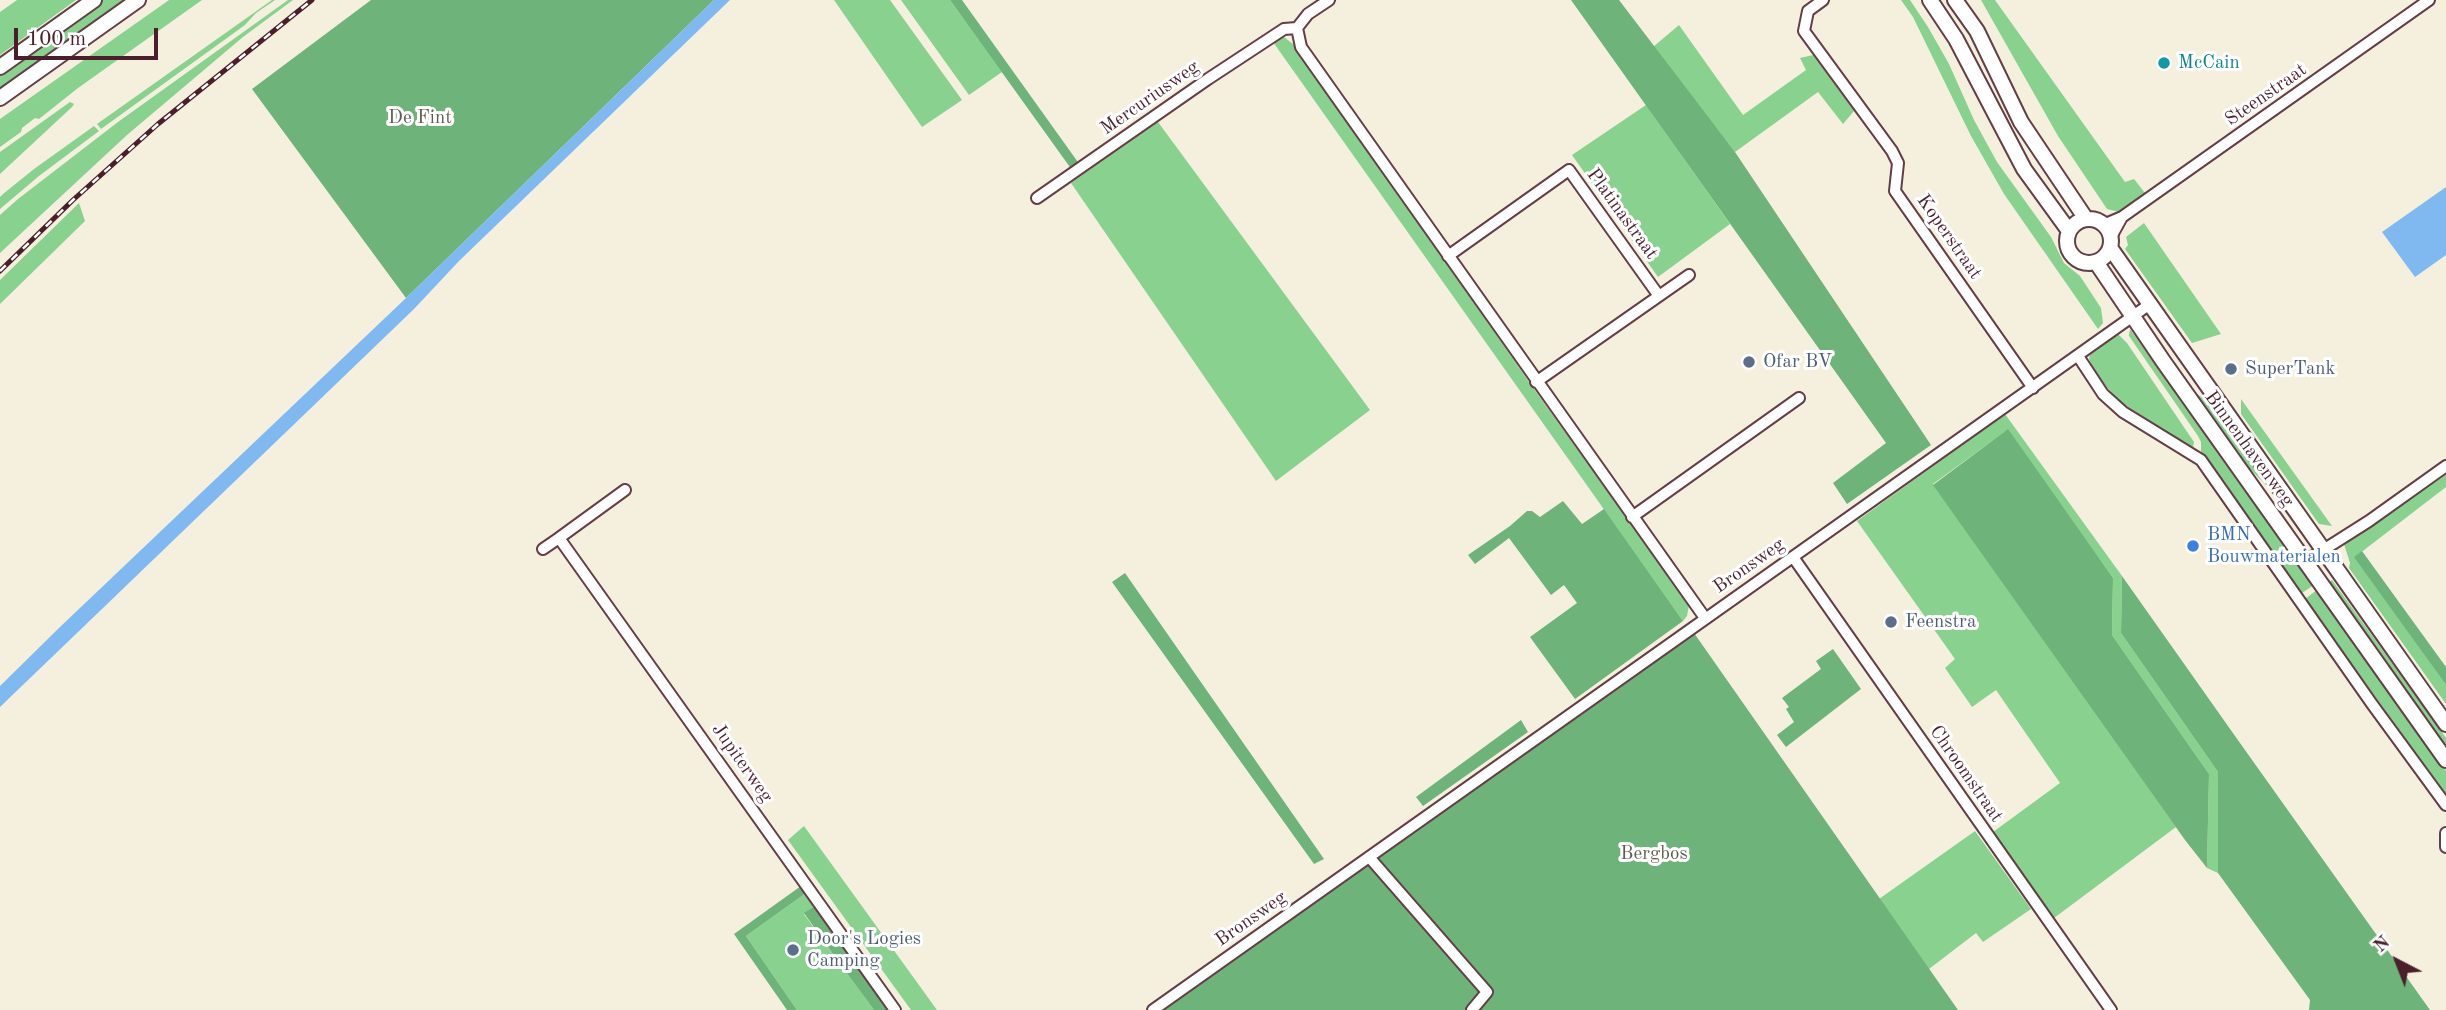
<!DOCTYPE html>
<html>
<head>
<meta charset="utf-8">
<style>
	body { margin:0 }
	#map { position:relative; width:2446px; height:1010px; overflow:hidden; background:#f5f0de; font-family:"Old Standard TT",serif }
	canvas { display:block }
	.north { position:absolute; left:2362px; top:926px; width:70px; height:70px; -webkit-text-stroke:5px #fff; paint-order:stroke; rotate:318deg; font-size:19px; font-weight:700; line-height:28px; text-align:center; color:#4a1f2b }
	.north::after { content:''; display:block; margin:auto; width:24px; height:32px; background:#4a1f2b; clip-path:polygon(50% 0,100% 100%,50% 72%,0 100%) }
	.scale { position:absolute; left:14px; top:28px; width:144px; height:32px; box-sizing:border-box; border:4px solid #4a1f2b; border-top:0; padding-left:9px; font-size:21px; line-height:24px; white-space:nowrap; color:#4a1f2b; -webkit-text-stroke:5px #fff; paint-order:stroke }
</style>
</head>
<body>
<div id="map">
<canvas width="2446" height="1010"></canvas>
<div class="north">N</div>
<div class="scale">100 m</div>
</div>
<script>
const g = document.querySelector('canvas').getContext('2d');
g.lineJoin = 'round';
function paint(path, color) { g.fillStyle = color; g.fill(path, 'evenodd'); }
const shape = rows => new Path2D(rows.map(r => 'M' + r).join(''));
function strokePath(path, color, width, dash) { g.strokeStyle = color; g.lineWidth = width; g.lineCap = dash ? 'butt' : 'round'; g.setLineDash(dash || []); g.stroke(path); }
function drawText(font, color, halo, rows, align = 'center') {
  g.font = font + ' "Old Standard TT",serif'; g.lineWidth = 6; g.setLineDash([]); g.textBaseline = 'middle'; g.strokeStyle = halo; g.fillStyle = color; for (const [text, x, y, turn = 0] of rows) {
    g.save(); g.translate(x, y); g.rotate((+turn || 0) * Math.PI / 180); g.textAlign = isNaN(turn) ? turn : align; if (halo) g.strokeText(text, 0, 0); g.fillText(text, 0, 0); g.restore();
  }
}
const green = shape([
	[17,0,76,0,0,55,0,12],
	[101,0,128,0,0,91,0,72],
	[169,0,202,0,78,88,39,119,35,118,22,128,21,132,0,147,0,119],
	[272,0,275,0,256,13,245,25,101,129,97,124],
	[288,0,293,0,243,37,127,135,0,253,0,215,18,199,118,122],
	[834,0,890,0,962,100,922,127],
	[901,0,950,0,1002,72,969,95],
	[1901,0,1910,0,1928,27,1949,64,1974,120,1997,162,2051,237,2064,263,2080,276,2101,308,2103,323,2098,329,2004,194,1971,136,1913,17],
	[1981,0,1995,0,2125,182,2134,179,2145,193,2119,212,2107,209,2058,136],
	[1679,25,1743,115,1806,70,1800,58,1813,55,1854,111,1843,124,1818,92,1735,152,1653,47],
	[1284,37,1293,44,1534,389,1689,605,1687,616,1683,621,1273,42],
	[70,102,74,104,72,107,0,174,0,152],
	[1646,105,1730,224,1658,277,1572,155],
	[1158,122,1370,410,1276,481,1071,183],
	[94,126,99,131,39,176,0,209,0,197,3,194,34,169],
	[79,203,85,221,0,304,0,280],
	[2144,223,2221,334,2192,343,2125,249,2128,245,2126,237],
	[2130,329,2286,547,2275,555,2201,452,2201,442,2198,436,2129,336],
	[2118,334,2127,343,2194,442,2193,448,2119,401,2093,371,2089,358,2090,355],
	[2189,388,2208,402,2267,486,2236,455],
	[2241,399,2332,526,2319,524,2241,414],
	[2005,414,2122,576,2121,633,2218,772,2218,873,2207,868,2209,774,2112,635,2113,578,2007,430,1933,484,2176,827,2054,918,1993,832,2060,783,1996,690,1972,707,1945,668,1955,659,1857,521],
	[2446,470,2446,487,2355,557,2446,685,2446,704,2349,568,2350,563,2344,544],
	[2290,552,2314,585,2302,593,2278,560],
	[2332,580,2446,738,2446,753,2326,584],
	[2317,590,2446,771,2446,795,2305,599],
	[804,826,937,1010,911,1010,788,840],
	[1975,831,2031,909,1983,942,1976,933,1929,969,1879,899],
	[806,893,815,906,804,914,840,964,851,956,857,965,846,972,874,1010,797,1010,746,936]
]);
const forest = shape([
	[371,0,714,0,406,298,252,89],
	[950,0,962,0,1080,165,1072,170],
	[1571,0,1619,0,1735,152,1931,445,1847,504,1833,483,1886,443],
	[2008,429,2113,578,2112,635,2209,774,2207,868,2185,840,1933,485],
	[1563,501,1582,524,1604,509,1683,621,1575,699,1530,637,1577,603,1564,585,1551,595,1509,538,1475,564,1468,555,1510,526,1527,511,1532,511,1540,517],
	[2362,551,2446,667,2446,685,2354,557],
	[1125,573,1324,859,1314,864,1112,582],
	[2122,576,2240,743,2430,1010,2309,1010,2310,1000,2218,873,2218,772,2121,633],
	[1694,633,1958,1010,1157,1010,1341,883],
	[1833,649,1861,689,1786,747,1777,735,1794,722,1786,709,1789,707,1782,698,1821,669,1816,661],
	[1521,720,1528,732,1423,806,1416,797],
	[801,886,806,893,746,936,797,1010,787,1010,734,934],
	[815,906,851,956,840,964,804,913],
	[857,965,890,1010,874,1010,846,972]
]);
const water = shape([
	[714,0,730,0,459,261,414,309,0,707,0,686,60,627,406,298],
	[2446,187,2446,255,2415,277,2382,232]
]);
const minor = shape([
	[1329,0,1308,14,1297,28,1301,47,1705,618],
	[1823,0,1808,11,1804,31,1892,151,1898,163,1895,191,2033,388],
	[1037,198,1208,79,1284,29,1297,28],
	[2103,225,2122,217,2429,0],
	[2111,237,2122,217],
	[1448,256,1569,170,1659,296],
	[2078,356,2103,394,2123,412,2201,460,2372,704,2446,805],
	[1536,382,1689,275],
	[625,490,559,538,895,1010],
	[1632,517,1799,398],
	[543,549,559,538],
	[1793,557,2111,1010],
	[2306,561,2369,521,2446,466],
	[2446,833,2446,847],
	[1369,857,1487,992,1472,1010],
	[1153,1010,2150,304]
]);
const major = shape([
	[1930,0,1956,39,2024,169,2069,231],
	[1955,0,1977,31,2021,122,2086,219],
	[0,67,94,0],
	[0,98,138,0],
	'2067 241a22 22 0 1 1 44 0a22 22 0 1 1-44 0Z',
	[2111,249,2446,724],
	[2096,262,2163,361,2446,760]
]);
const rail = shape([
	[0,271,73,200,158,124,312,0]
]);
const markers = [
	[2164,63,7,"#0f9aa8"],
	[1749,362,7,"#5c6f8a"],
	[2231,369,7,"#5c6f8a"],
	[2193,546,7,"#3f7fe0"],
	[1891,622,7,"#5c6f8a"],
	[793,950,7,"#5c6f8a"]
];
const cultureNames = [
	["McCain",2178,63]
];
const streetNames = [
	["Steenstraat",2266,95,-35],
	["Mercuriusweg",1150,98,-35],
	["Platinastraat",1622,214,54],
	["Koperstraat",1949,237,55],
	["Binnenhavenweg",2249,449,54],
	["Bronsweg",1749,566,-35],
	["Jupiterweg",742,763,55],
	["Chroomstraat",1966,774,55],
	["Bronsweg",1251,919,-35]
];
const parkNames = [
	["De Fint",420,118],
	["Bergbos",1654,854]
];
const serviceNames = [
	["Ofar BV",1763,362],
	["SuperTank",2245,369],
	["Feenstra",1905,622],
	["Door's Logies",807,939],
	["Camping",807,961]
];
const shopNames = [
	["BMN",2207,535],
	["Bouwmaterialen",2207,557]
];
paint(green, '#88d18e');
paint(forest, '#6eb379');
paint(water, '#80b8f0');
strokePath(minor, '#643e46', 14);
strokePath(major, '#643e46', 18);
strokePath(minor, '#fff', 10);
strokePath(major, '#fff', 14);
strokePath(rail, '#4a1f2b', 5);
strokePath(rail, '#fff', 2.5, [8]);
for (const [x, y, r, color] of markers) { const dot = new Path2D(); dot.arc(x, y, r, 0, 2 * Math.PI); g.fillStyle = color; g.fill(dot); strokePath(dot, '#fff', 2.5); }
drawText('19px', '#0d838f', '#fff', cultureNames, 'left');
drawText('19px', '#4a1f2b', '#fff', streetNames);
drawText('19px', '#605d4e', '#fff', parkNames);
drawText('19px', '#4e5e75', '#fff', serviceNames, 'left');
drawText('19px', '#366cbe', '#fff', shopNames, 'left');
</script>
</body>
</html>
